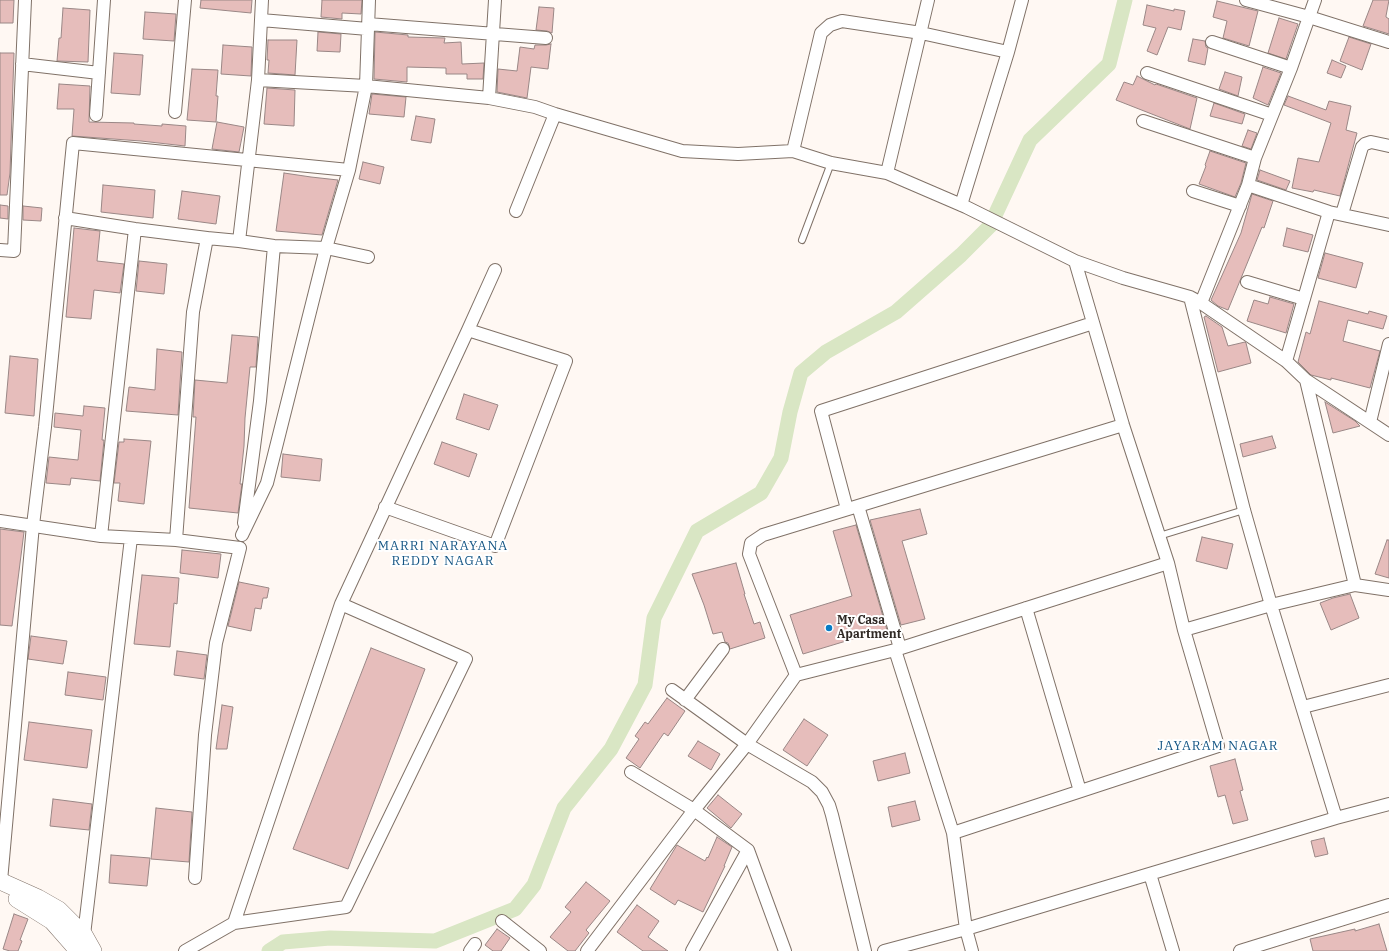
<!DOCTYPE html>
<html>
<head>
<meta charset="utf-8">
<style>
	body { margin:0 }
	canvas { display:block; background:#fff8f3 }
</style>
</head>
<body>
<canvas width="1389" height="951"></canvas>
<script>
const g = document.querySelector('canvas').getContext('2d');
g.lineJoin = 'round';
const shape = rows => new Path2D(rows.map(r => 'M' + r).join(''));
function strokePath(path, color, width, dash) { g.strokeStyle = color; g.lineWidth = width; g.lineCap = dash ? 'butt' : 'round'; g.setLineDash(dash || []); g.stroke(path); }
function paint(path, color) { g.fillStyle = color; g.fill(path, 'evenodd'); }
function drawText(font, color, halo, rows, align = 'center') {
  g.font = font + ' "IBM Plex Serif",serif'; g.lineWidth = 4; g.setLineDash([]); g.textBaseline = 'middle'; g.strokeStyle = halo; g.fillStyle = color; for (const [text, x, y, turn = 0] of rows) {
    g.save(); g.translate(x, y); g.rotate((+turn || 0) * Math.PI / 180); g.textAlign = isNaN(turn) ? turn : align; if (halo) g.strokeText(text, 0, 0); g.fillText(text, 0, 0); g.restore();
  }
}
const canal = shape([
	[269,951,283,942,330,938,435,941,515,909,534,885,564,808,611,749,645,685,654,618,697,531,761,493,781,458,790,412,801,373,826,352,896,312,961,255,990,226,1030,140,1109,64,1125,0]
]);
const building = shape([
	[0,0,14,0,13,23,0,23,0,0],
	[201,0,252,0,251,13,200,8,201,0],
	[322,0,362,0,361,14,342,13,342,19,321,17,322,0],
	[1373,0,1389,0,1386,16,1386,17,1389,19,1389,34,1363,26,1373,0],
	[1217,1,1258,11,1249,46,1223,38,1227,21,1213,17,1217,1],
	[1147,5,1174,11,1174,9,1185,11,1181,30,1168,27,1157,55,1147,51,1156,28,1143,25,1147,5],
	[539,7,554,8,552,33,547,31,536,30,539,7],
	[63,8,90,10,88,62,57,61,59,38,61,38,63,8],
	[145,12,176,14,174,41,143,39,145,12],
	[1279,18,1298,24,1286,59,1268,53,1279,18],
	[318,32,341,34,340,52,317,51,318,32],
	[375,32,408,35,408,37,445,38,444,43,461,42,462,64,484,63,483,79,467,79,467,74,446,74,446,68,407,67,407,82,374,79,375,32],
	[1349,37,1371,44,1362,70,1340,61,1349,37],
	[1193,39,1205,41,1206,47,1208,48,1205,65,1188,61,1193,39],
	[268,40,297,40,295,75,268,73,269,60,267,60,268,40],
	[551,44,548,69,531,67,527,98,497,92,498,69,517,71,520,47,534,49,535,45,546,45,551,44],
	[223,45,252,47,251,76,221,74,223,45],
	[0,53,14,53,10,173,7,195,0,195,0,53],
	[114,53,143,55,140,95,111,93,114,53],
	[1332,60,1346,66,1341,78,1327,73,1332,60],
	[1263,67,1281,73,1268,105,1253,98,1263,67],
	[192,69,218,70,216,96,218,96,216,122,187,120,192,69],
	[1225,72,1242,77,1238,96,1219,89,1225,72],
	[1137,76,1155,85,1156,84,1197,98,1190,129,1116,100,1124,82,1133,85,1137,76],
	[59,84,90,86,89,122,134,123,134,124,162,126,162,124,186,126,185,146,141,141,72,136,74,109,57,109,59,84],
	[267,88,295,90,294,126,264,124,267,88],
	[372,94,406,97,404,117,369,114,372,94],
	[1288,96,1326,110,1329,101,1351,106,1346,130,1357,133,1340,196,1314,190,1313,192,1292,188,1298,158,1319,162,1331,123,1284,105,1288,96],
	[1214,103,1245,114,1242,124,1210,116,1214,103],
	[416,116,435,119,431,143,411,140,416,116],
	[217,122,244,127,239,152,212,149,217,122],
	[1248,130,1257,133,1251,149,1242,146,1248,130],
	[1210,151,1246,163,1241,183,1235,197,1199,184,1206,166,1205,165,1210,151],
	[363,162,384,167,380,184,359,179,363,162],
	[1260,170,1290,181,1286,190,1257,180,1260,170],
	[284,173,311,177,338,180,322,235,276,231,284,173],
	[103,185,155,190,153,218,101,212,103,185],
	[182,191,220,196,216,224,178,219,182,191],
	[1252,194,1273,201,1264,228,1262,227,1228,310,1218,306,1211,300,1241,233,1252,194],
	[0,205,8,206,8,219,0,218,0,205],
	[23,206,42,208,41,221,23,220,23,206],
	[74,228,100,231,97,261,124,264,120,293,94,290,91,319,66,317,74,228],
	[1287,228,1313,235,1308,252,1283,246,1287,228],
	[1325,253,1363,263,1356,288,1318,278,1325,253],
	[139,261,167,264,164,294,136,291,139,261],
	[1270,297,1294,304,1286,333,1247,321,1254,300,1268,304,1270,297],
	[1319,301,1368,314,1369,311,1387,316,1383,329,1348,320,1343,341,1380,351,1370,388,1331,378,1331,380,1311,375,1298,362,1306,332,1310,334,1319,301],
	[1206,316,1222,327,1228,346,1245,342,1246,343,1251,363,1218,372,1204,317,1206,316],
	[232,335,258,337,256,367,250,367,245,418,244,446,240,484,242,484,238,513,189,508,196,417,193,417,195,380,227,383,232,335],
	[157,349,182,352,178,415,126,411,129,387,155,390,157,349],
	[10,356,38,359,34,416,5,413,10,356],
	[464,394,498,405,489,430,456,419,464,394],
	[1325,402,1355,421,1360,426,1333,433,1325,402],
	[84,406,105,408,102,440,104,440,100,481,71,478,70,485,46,483,49,457,78,460,81,430,54,427,55,413,83,416,84,406],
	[1272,436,1276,448,1243,457,1240,444,1272,436],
	[124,439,151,441,144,504,118,501,120,483,114,483,119,442,124,442,124,439],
	[442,442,477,454,469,477,434,464,442,442],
	[283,454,322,459,320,481,281,477,283,454],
	[920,509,927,534,902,541,925,619,901,625,870,520,920,509],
	[856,525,887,630,866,636,866,635,803,654,790,615,852,596,833,531,856,525],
	[0,529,24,532,12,626,0,625,0,529],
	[1202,537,1233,544,1227,569,1196,561,1202,537],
	[1387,540,1389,540,1389,578,1375,574,1387,540],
	[182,550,221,554,218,578,180,573,182,550],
	[736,563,745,594,744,594,754,624,760,622,765,638,730,649,728,643,725,642,722,632,713,634,704,605,692,574,736,563],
	[142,575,179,578,177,604,174,603,170,647,134,644,142,575],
	[239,582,269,588,267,598,263,598,261,609,255,608,251,631,228,626,239,582],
	[1350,594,1359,618,1331,630,1320,603,1333,598,1350,594],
	[31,636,67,641,63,664,28,659,31,636],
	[371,648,425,669,348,869,293,849,371,648],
	[177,651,207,655,204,679,174,675,177,651],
	[68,672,106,677,103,700,65,695,68,672],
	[667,698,685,711,668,736,664,733,640,768,626,758,639,739,635,736,645,722,648,724,667,698],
	[222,705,233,707,227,749,216,749,222,705],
	[804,719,828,735,807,766,783,750,804,719],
	[29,722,92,730,87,768,24,760,29,722],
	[698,741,720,754,711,770,688,756,698,741],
	[905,753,910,773,878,781,873,761,905,753],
	[1235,759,1243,790,1240,791,1248,820,1233,824,1225,795,1218,797,1210,766,1235,759],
	[718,795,742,814,731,828,707,808,718,795],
	[53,799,92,804,89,830,50,826,53,799],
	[915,801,920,820,892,827,888,807,915,801],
	[156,808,192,812,189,862,151,859,156,808],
	[717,837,732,847,724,866,725,866,703,912,678,900,675,905,650,889,677,845,705,861,707,857,708,858,717,837],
	[1324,838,1328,854,1315,857,1311,841,1324,838],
	[111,855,150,858,147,886,109,883,111,855],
	[586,882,610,901,586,930,589,933,575,951,568,951,550,937,571,912,565,907,586,882],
	[637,905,659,921,648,937,668,951,643,951,617,932,637,905],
	[14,914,28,919,20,940,22,941,18,951,10,951,3,949,14,914],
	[1379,924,1387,951,1313,951,1310,939,1355,929,1355,931,1379,924],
	[497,929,510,938,501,951,493,951,485,945,497,929]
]);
const service = shape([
	[802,240,831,163],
	[1159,536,1244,510]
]);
const minor = shape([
	[1246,0,1309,17,1389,42],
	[261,20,368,29],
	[368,24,546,38],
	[1212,42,1291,68],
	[22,64,99,73],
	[1147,73,1272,115],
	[258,80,366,86,489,98,535,107,555,114,682,151,738,154,793,151,831,163,887,173,966,207,1075,261,1123,278,1190,297,1201,303,1286,361,1306,380,1389,435],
	[489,98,495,0],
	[175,112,185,0],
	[96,115,104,0],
	[1143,121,1255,158],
	[793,151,821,33,830,25,842,21,921,33,1008,52],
	[887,173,928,0],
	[1248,185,1329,212,1389,225],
	[1193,191,1240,206],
	[961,205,1008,52,1022,0],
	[516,211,555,114],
	[1342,214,1362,147,1365,144,1371,142,1389,146],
	[65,218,135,229,207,238,239,241,274,246,326,248,368,257],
	[239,241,258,80,262,0],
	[0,250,14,251,25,0],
	[1247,282,1304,299],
	[1190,297,1244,510,1271,605,1336,818],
	[1201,303,1248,185,1255,158,1291,68,1315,0],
	[1286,361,1329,212],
	[1306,380,1355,585],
	[1370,422,1389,344],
	[858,506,900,648],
	[385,507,495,546,566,361,468,330],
	[847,509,821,411,1093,323],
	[0,521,101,536,176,540,240,548,216,643,205,735,195,878],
	[244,523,260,401,274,246],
	[242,535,267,483,326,248,349,170,366,86,369,0],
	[101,536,135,229],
	[176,540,193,312,207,238],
	[1026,608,1080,791],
	[1184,630,1271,605,1355,585,1389,590],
	[796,675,749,554,751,543,763,535,1123,425],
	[672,690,747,744,812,782,822,792,829,805,832,815,865,951],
	[685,700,723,649],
	[1303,707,1389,685],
	[631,772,694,810,748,850,785,951],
	[953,833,1218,746,1184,630,1168,563,1123,425,1075,261],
	[1150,874,1173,951],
	[1,881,33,525,45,427,73,143,349,170],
	[502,921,540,951],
	[234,923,346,907,466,659,341,604,468,330,495,270],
	[84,935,131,538],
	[185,951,234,923,341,604],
	[470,951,475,944],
	[587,951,694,810,747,744,796,675,895,650],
	[692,951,748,850],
	[884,951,966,929,1336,818,1389,804],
	[972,951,966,929,953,833,895,650,1168,563],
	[1240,951,1389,905]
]);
const secondary = shape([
	[0,881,38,898,59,910,84,935,93,951],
	[17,899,52,921,74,946,76,951]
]);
const markers = [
	[829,628,4,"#077cc6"]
];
const poiNames = [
	["My Casa",837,621],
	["Apartment",837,635]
];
const neighbourhoodNames = [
	["MARRI NARAYANA",443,546],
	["REDDY NAGAR",443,561],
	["JAYARAM NAGAR",1218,746]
];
strokePath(canal, '#d9e6c4', 15);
paint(building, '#e6bdbb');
strokePath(building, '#9a8786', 1);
strokePath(service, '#807268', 8);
strokePath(minor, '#807268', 14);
strokePath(secondary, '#807268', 18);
strokePath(service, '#fff', 6);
strokePath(minor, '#fff', 12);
strokePath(secondary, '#fff', 17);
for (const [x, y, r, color] of markers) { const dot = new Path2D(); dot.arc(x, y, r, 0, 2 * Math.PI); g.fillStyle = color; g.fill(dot); strokePath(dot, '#fff', 1.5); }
drawText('bold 12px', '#2f2925', '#fff', poiNames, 'left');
g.letterSpacing = '1px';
drawText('13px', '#135483', '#fff', neighbourhoodNames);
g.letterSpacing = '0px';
</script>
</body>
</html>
